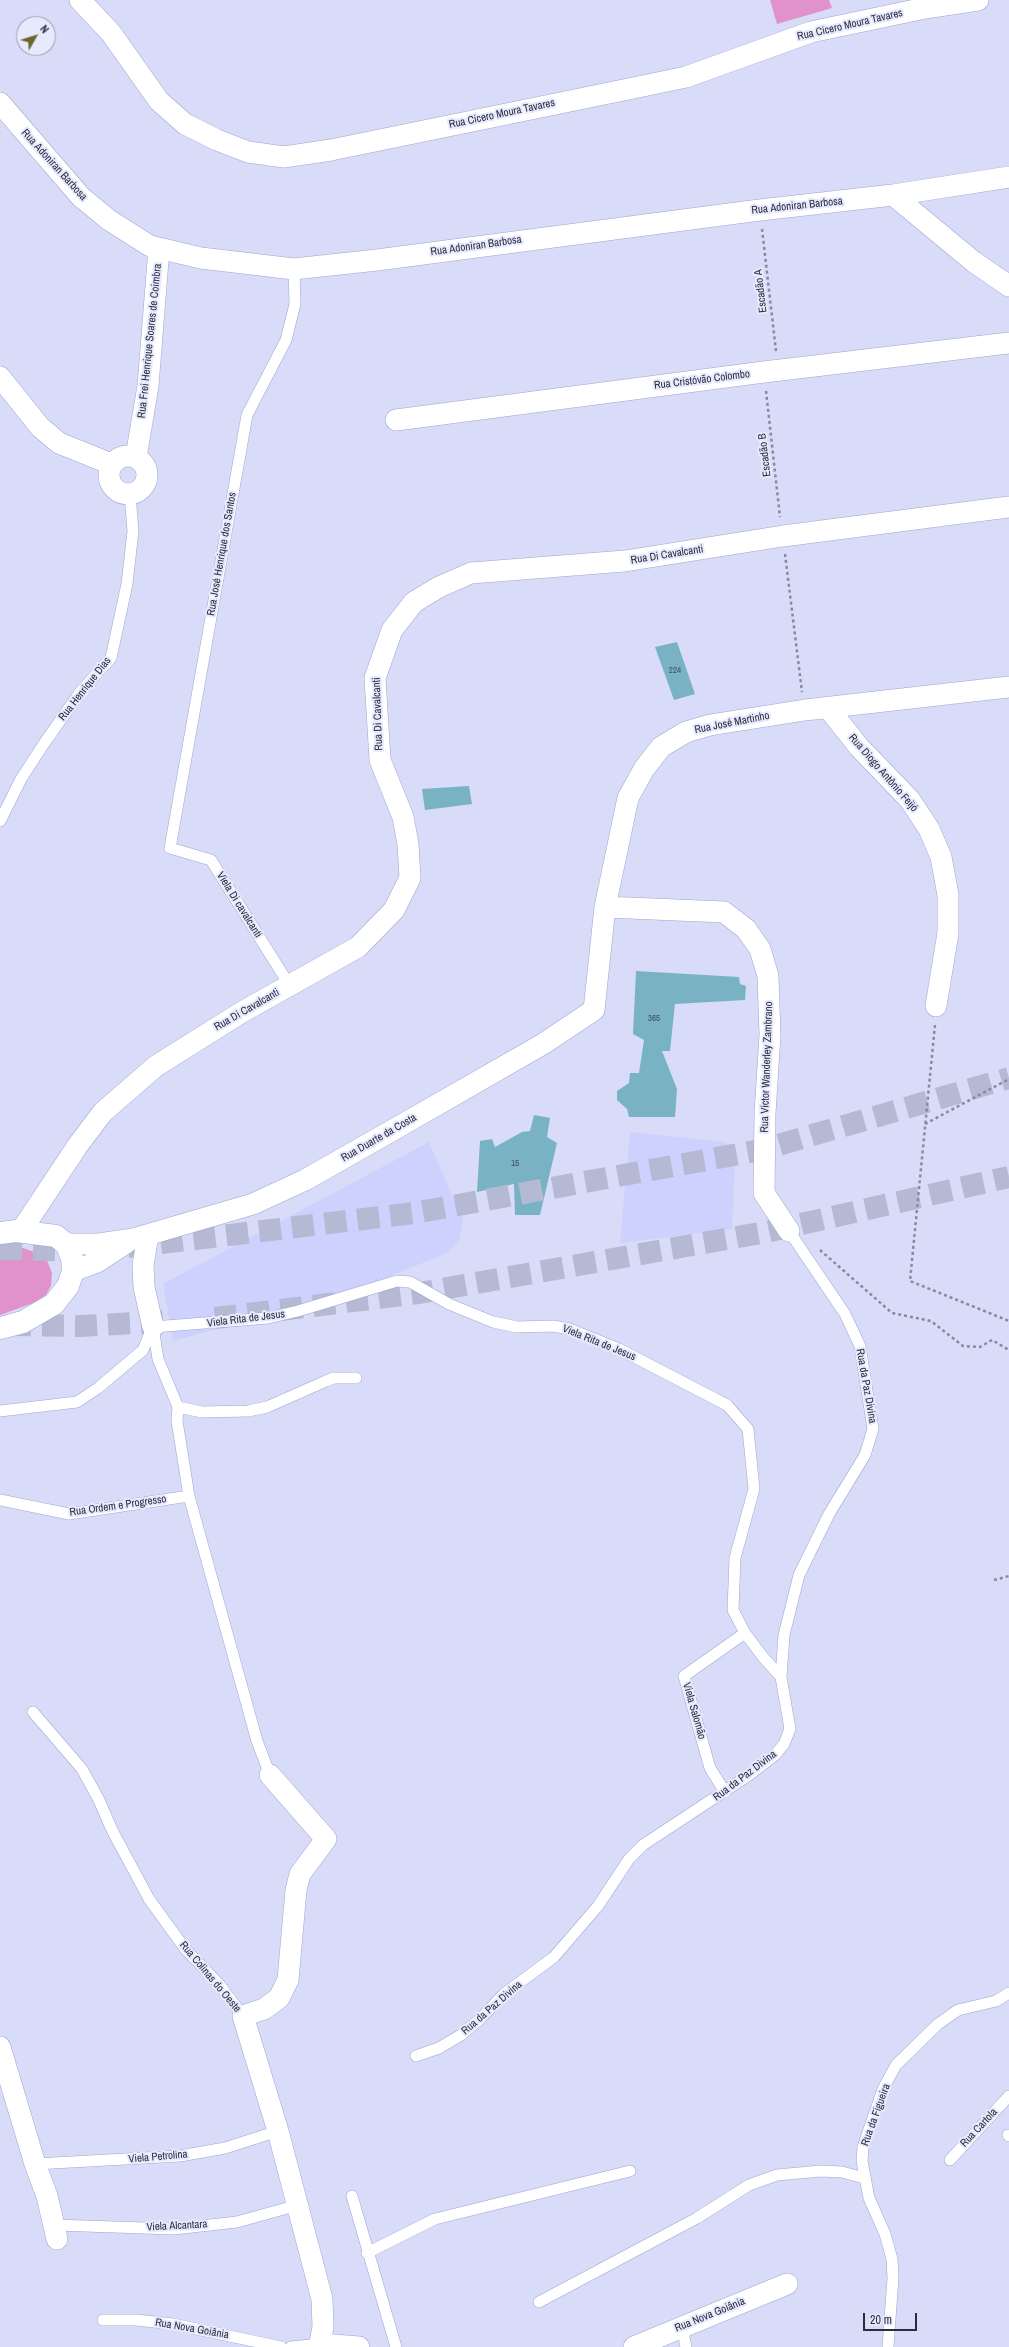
<!DOCTYPE html>
<html>
<head>
<meta charset="utf-8">
<style>
	body { margin:0 }
	#map { position:relative; width:1009px; height:2347px; overflow:hidden; background:#d8dcf8; font-family:"Archivo Narrow",sans-serif }
	canvas { display:block }
	.north { position:absolute; left:16px; top:16px; width:40px; height:40px; box-sizing:border-box; background:#e7eafd; border:1px solid #9b9eb1; border-radius:50%; rotate:51deg; font-size:11px; font-weight:700; line-height:16px; text-align:center; color:#2a2d3e }
	.north::after { content:''; display:block; margin:auto; width:14px; height:18px; background:#6e6430; clip-path:polygon(50% 0,100% 100%,50% 72%,0 100%) }
	.scale { position:absolute; left:863px; top:2313px; width:54px; height:18px; box-sizing:border-box; border:2px solid #2a2d3e; border-top:0; padding-left:5px; font-size:12px; line-height:14px; white-space:nowrap; color:#2a2d3e; -webkit-text-stroke:3px #e7eafd; paint-order:stroke }
</style>
</head>
<body>
<div id="map">
<canvas width="1009" height="2347"></canvas>
<div class="north">N</div>
<div class="scale">20 m</div>
</div>
<script>
const g = document.querySelector('canvas').getContext('2d');
g.lineJoin = 'round';
function paint(path, color) { g.fillStyle = color; g.fill(path, 'evenodd'); }
const shape = rows => new Path2D(rows.map(r => 'M' + r).join(''));
function strokePath(path, color, width, dash) { g.strokeStyle = color; g.lineWidth = width; g.lineCap = dash ? 'butt' : 'round'; g.setLineDash(dash || []); g.stroke(path); }
function drawText(font, color, halo, rows, align = 'center') {
  g.font = font + ' "Archivo Narrow",sans-serif'; g.lineWidth = 4; g.setLineDash([]); g.textBaseline = 'middle'; g.strokeStyle = halo; g.fillStyle = color; for (const [text, x, y, turn = 0] of rows) {
    g.save(); g.translate(x, y); g.rotate((+turn || 0) * Math.PI / 180); g.textAlign = isNaN(turn) ? turn : align; if (halo) g.strokeText(text, 0, 0); g.fillText(text, 0, 0); g.restore();
  }
}
const built = shape([
	[630,1132,726,1142,735,1163,732,1229,620,1243],
	[429,1142,463,1220,459,1240,447,1253,349,1293,173,1341,163,1284]
]);
const green = shape([
	[770,0,829,0,832,8,777,24],
	[23,1248,37,1253,46,1258,52,1273,51,1286,46,1295,33,1303,0,1315,0,1249]
]);
const building = shape([
	[677,642,695,694,674,700,655,647],
	[469,786,472,804,425,810,422,789],
	[636,971,739,977,740,984,746,986,745,1000,675,1004,670,1051,662,1051,677,1089,675,1117,629,1117,627,1109,617,1100,617,1091,629,1083,630,1073,639,1073,644,1040,633,1034],
	[534,1115,550,1118,547,1137,557,1143,540,1215,515,1215,514,1184,477,1192,480,1141,492,1139,495,1147,522,1132,530,1131]
]);
const highwayTunnel = shape([
	[128,1247,414,1213,761,1150,1009,1078],
	[0,1249,86,1251],
	[215,1318,419,1293,766,1232,1009,1177],
	[9,1325,81,1326,171,1321]
]);
const path = shape([
	[762,229,776,351],
	[766,391,780,517],
	[785,554,802,692],
	[935,1025,910,1281,1009,1321],
	[925,1124,1009,1079],
	[820,1250,892,1313,931,1321,963,1346,980,1347,992,1340,1009,1350],
	[994,1580,1009,1576]
]);
const lane = shape([
	[0,821,21,779,43,745,81,691,111,658,127,584,133,531,130,494],
	[290,986,211,860,170,848,247,415,286,340,295,304,294,269],
	[153,1327,268,1318,298,1311,397,1281,410,1282,449,1304,493,1322,517,1327,553,1326,570,1329,619,1349,727,1405,748,1429,754,1489,735,1558,733,1610,745,1633,763,1657,781,1677],
	[153,1327,158,1359,178,1407,177,1421,189,1496,257,1741,270,1775],
	[178,1407,202,1412,248,1411,267,1407,326,1381,334,1378,356,1378],
	[0,1411,77,1402,98,1388,143,1350,152,1328],
	[0,1500,69,1514,189,1496],
	[33,1712,82,1769,99,1800,112,1830,149,1899,186,1950,219,1984,243,2016],
	[725,1792,710,1768,684,1676,745,1633],
	[416,2056,439,2048,461,2035,481,2018,504,1994,554,1957,598,1906,629,1859,643,1845,749,1775,775,1755,784,1744,790,1729,781,1677,784,1635,799,1575,829,1514,865,1455,873,1429,860,1346,845,1314,789,1231],
	[1008,2135,1009,2136],
	[950,2160,1009,2096],
	[35,2164,180,2156,225,2148,278,2131],
	[352,2196,396,2347],
	[55,2225,174,2229,237,2222,298,2205],
	[367,2253,435,2219,630,2171],
	[539,2302,697,2218,749,2185,777,2175,821,2171,842,2172,864,2178],
	[103,2320,136,2320,173,2324,281,2347],
	[682,2327,686,2347],
	[291,2347,321,2344],
	[888,2347,893,2278,892,2259,885,2234,869,2198,862,2161,863,2147,883,2089,896,2065,938,2024,958,2010,996,2001,1009,1993]
]);
const street = shape([
	[80,0,111,33,159,101,185,124,217,140,248,152,284,157,331,150,643,86,686,77,811,32,925,8,978,0],
	[0,103,81,197,109,220,150,246,201,258,294,269,377,260,760,210,893,195,1009,177],
	[893,195,974,262,1009,286],
	[0,377,40,427,59,443,111,464],
	[396,420,764,372,1009,343],
	'109 475a19 19 0 1 1 38 0a19 19 0 1 1-38 0Z',
	[136,457,148,386,159,248],
	[828,708,859,747,910,800,929,829,941,857,948,895,948,933,936,1006],
	[605,907,724,912,746,929,760,949,768,976,770,1035,765,1113,764,1193,789,1231],
	[21,1231,78,1145,103,1112,156,1066,242,1012,358,947,394,910,410,878,408,844,403,817,380,760,375,678,392,630,414,602,439,587,471,573,625,561,783,536,1009,507],
	[148,1235,143,1265,144,1287,153,1327],
	[66,1244,99,1244,133,1239,253,1204,305,1180,393,1130,543,1044,594,1010,605,907,628,798,644,769,661,747,686,732,710,725,805,710,1009,687],
	[73,1271,97,1262,126,1243],
	[270,1775,326,1839,300,1874,296,1890,288,1980,279,1998,264,2009,243,2016,278,2131,322,2299,323,2327,319,2347],
	[0,2047,35,2164,47,2196,57,2239],
	[321,2344,359,2347],
	[634,2347,787,2284]
]);
const secondary = shape([
	[0,1233,16,1231,56,1236,66,1244,72,1258,73,1271,68,1286,54,1304,23,1322,0,1328]
]);
const numberNames = [
	["224",675,671],
	["365",654,1019],
	["15",515,1164]
];
const streetNames = [
	["Rua Cícero Moura Tavares",850,25,-13],
	["Rua Cícero Moura Tavares",502,114,-12],
	["Rua Adoniran Barbosa",54,165,48],
	["Rua Adoniran Barbosa",797,206,-6],
	["Rua Adoniran Barbosa",476,246,-8],
	["Escadão A",761,291,-97],
	["Rua Frei Henrique Soares de Coimbra",150,341,-84],
	["Rua Cristóvão Colombo",702,380,-7],
	["Escadão B",765,455,-97],
	["Rua José Henrique dos Santos",222,554,-80],
	["Rua Di Cavalcanti",667,555,-9],
	["Rua Henrique Dias",85,689,-52],
	["Rua Di Cavalcanti",378,714,-92],
	["Rua José Martinho",732,723,-11],
	["Rua Diogo Antônio Feijó",883,773,49],
	["Viela Di cavalcanti",239,905,58],
	["Rua Di Cavalcanti",247,1010,-30],
	["Rua Victor Wanderley Zambrano",767,1067,-88],
	["Rua Duarte da Costa",379,1138,-30],
	["Viela Rita de Jesus",246,1319,-7],
	["Viela Rita de Jesus",599,1343,22],
	["Rua da Paz Divina",866,1386,80],
	["Rua Ordem e Progresso",118,1506,-8],
	["Viela Salomão",694,1711,74],
	["Rua da Paz Divina",745,1776,-37],
	["Rua Colinas do Oeste",210,1977,50],
	["Rua da Paz Divina",492,2008,-41],
	["Rua da Figueira",876,2115,-70],
	["Rua Cartola",979,2128,-47],
	["Viela Petrolina",158,2157,-5],
	["Viela Alcantara",177,2226,-3],
	["Rua Nova Goiânia",710,2315,-22],
	["Rua Nova Goiânia",192,2329,10]
];
paint(built, '#ccd2fd');
paint(green, '#e292cb');
paint(building, '#79b2c3');
strokePath(highwayTunnel, '#b5b9d3', 22, [22, 11]);
strokePath(lane, '#9ea5d1', 12);
strokePath(street, '#9ea5d1', 22);
strokePath(secondary, '#9ea5d1', 23);
strokePath(path, '#868aa1', 2.5, [3, 3]);
strokePath(lane, '#fff', 11);
strokePath(street, '#fff', 21);
strokePath(secondary, '#fff', 22);
drawText('9px', '#3e4e5f', null, numberNames);
drawText('11px', '#2a2d3e', '#e7eafd', streetNames);
</script>
</body>
</html>
